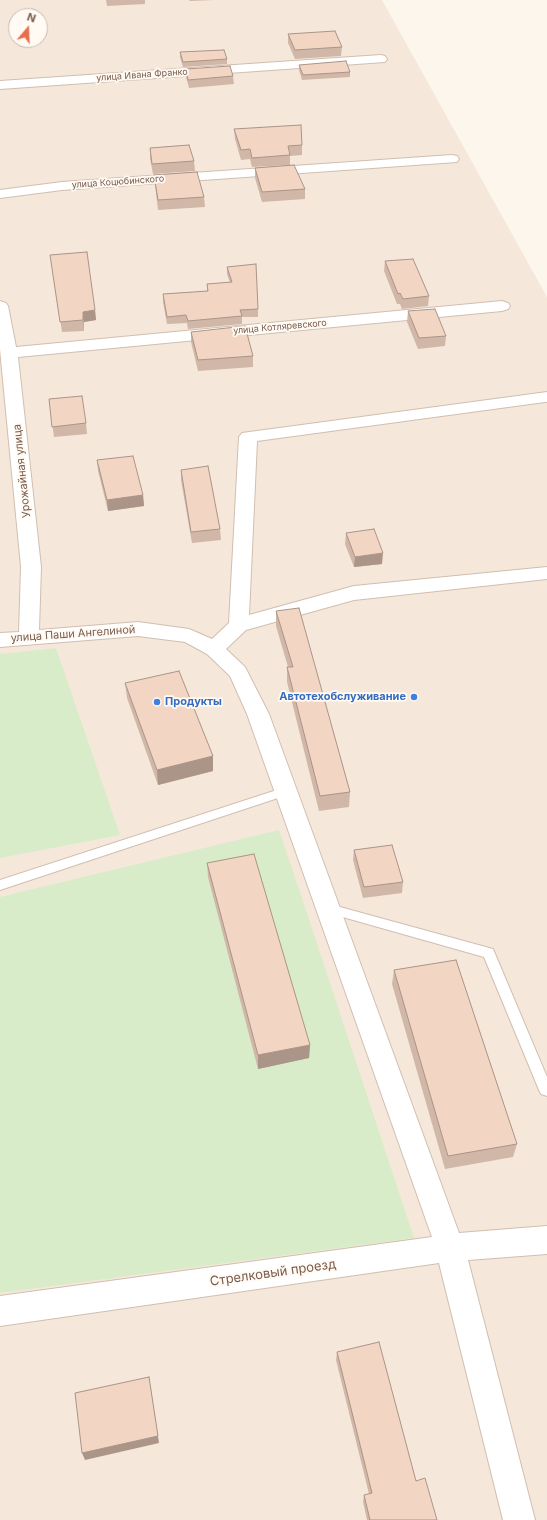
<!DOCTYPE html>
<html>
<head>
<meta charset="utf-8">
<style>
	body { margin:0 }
	#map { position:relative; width:547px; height:1520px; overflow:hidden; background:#fdf6ec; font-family:Inter,sans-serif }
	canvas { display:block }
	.north { position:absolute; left:8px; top:8px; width:40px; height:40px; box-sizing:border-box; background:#fffaf3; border:1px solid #cabbb1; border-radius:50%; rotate:19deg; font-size:11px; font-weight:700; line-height:16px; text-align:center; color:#7a5c4d }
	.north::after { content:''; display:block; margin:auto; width:14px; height:18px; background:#e76f51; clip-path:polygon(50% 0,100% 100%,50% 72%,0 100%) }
</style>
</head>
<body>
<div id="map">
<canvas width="547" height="1520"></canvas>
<div class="north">N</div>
</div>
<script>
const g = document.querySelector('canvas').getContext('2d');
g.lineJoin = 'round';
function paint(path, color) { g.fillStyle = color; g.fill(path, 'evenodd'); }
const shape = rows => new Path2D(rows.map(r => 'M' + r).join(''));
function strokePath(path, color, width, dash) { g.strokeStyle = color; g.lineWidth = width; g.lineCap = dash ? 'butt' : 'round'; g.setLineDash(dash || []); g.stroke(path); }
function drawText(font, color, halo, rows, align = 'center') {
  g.font = font + ' Inter,sans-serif'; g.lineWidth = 3.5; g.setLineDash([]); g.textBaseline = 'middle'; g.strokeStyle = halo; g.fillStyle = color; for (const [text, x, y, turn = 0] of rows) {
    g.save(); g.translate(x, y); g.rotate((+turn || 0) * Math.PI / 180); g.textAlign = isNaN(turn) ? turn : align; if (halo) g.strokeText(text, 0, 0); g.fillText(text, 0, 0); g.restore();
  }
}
const residential = shape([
	[0,0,382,0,547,297,547,1520,0,1520],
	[16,16,40,16,40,40,16,40]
]);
const green = shape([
	[56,648,120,835,0,858,0,654],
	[279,830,300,892,414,1238,0,1293,0,897]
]);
const lane = shape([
	[286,787,290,788,292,791,290,794,0,890,0,880,286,787],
	[329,904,493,949,547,1077,547,1096,541,1094,539,1090,484,957,325,912,323,909,325,906,329,904]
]);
const street = shape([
	[381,55,385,56,387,59,385,62,0,89,0,81,381,55],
	[452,155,457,156,459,159,457,162,62,190,0,198,0,190,62,182,452,155],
	[0,301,6,303,8,306,16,347,502,301,508,303,510,306,508,309,502,311,18,357,41,567,39,630,138,622,189,629,212,639,229,623,239,437,242,433,547,392,547,402,545,402,257,441,249,615,354,586,547,567,547,579,354,600,246,630,226,649,245,667,269,714,459,1233,547,1226,547,1254,468,1260,535,1520,503,1520,439,1263,0,1326,0,1296,432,1237,247,714,230,676,207,654,185,642,138,636,0,647,0,633,19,632,21,567,0,349,0,301]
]);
const wall = shape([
	[106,0,145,0,145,4,107,6],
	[189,0,214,0,190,1],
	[288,34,342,47,341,56,295,59,288,43],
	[180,52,227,59,227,64,183,67,180,57],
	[299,65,350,72,350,77,302,80,299,70],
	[186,69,233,76,234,84,189,88,186,77],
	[234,129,302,145,302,155,290,156,290,165,252,167,250,159,241,160,235,139],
	[150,148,194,161,195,171,153,174,150,158],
	[255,168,305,189,305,199,262,202,255,178],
	[154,175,204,197,205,207,158,210,155,185],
	[385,261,429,296,428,306,402,309,400,304,397,304,384,271],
	[52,265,95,310,96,320,84,322,84,331,62,332],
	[227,267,258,309,258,317,242,317,242,324,188,329,187,323,167,324,163,302,163,294,207,291,207,284,230,283,227,274],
	[408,311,446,336,445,346,418,349,407,322],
	[191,332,253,356,253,367,198,371,191,342],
	[49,399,86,423,87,434,54,437],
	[97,460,143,495,144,506,108,511,98,471],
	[181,470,220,529,221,540,192,543,181,480],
	[346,533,382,564,354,567,345,544],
	[276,611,350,792,349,807,319,811,287,682,287,667,288,667,276,626],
	[125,683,213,756,213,771,158,785,127,698],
	[354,850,403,882,402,893,363,898,353,860],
	[207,863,310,1045,309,1058,258,1069,208,877],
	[394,970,517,1144,513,1157,445,1169,392,984],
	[337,1352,437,1520,367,1520,363,1502,364,1495,369,1494,336,1360]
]);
const shadedWall = shape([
	[95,310,96,320,84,322,84,331,83,312],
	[143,495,144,506,108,511,107,500],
	[383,553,382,564,354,567,355,557],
	[213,756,213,771,158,785,157,770],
	[310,1045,309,1058,258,1069,258,1055],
	[149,1377,159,1443,85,1460,82,1453]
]);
const building = shape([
	[335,31,342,47,295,50,288,34,335,31],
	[224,50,227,59,183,62,180,52,224,50],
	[346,61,350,72,303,75,299,65,346,61],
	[230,66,233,76,188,80,186,69,230,66],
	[301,125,302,145,288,146,290,155,252,158,250,149,241,150,234,129,301,125],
	[189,145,194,161,152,164,150,148,189,145],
	[294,165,305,189,262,192,255,168,294,165],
	[197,172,204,197,158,200,154,175,197,172],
	[87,252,95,310,83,312,83,320,60,322,50,255,87,252],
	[413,259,429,296,403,299,400,293,398,294,385,261,413,259],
	[256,264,258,309,240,310,242,316,188,321,186,315,167,317,163,294,208,291,207,284,232,282,227,267,256,264],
	[435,309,446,336,419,338,408,311,435,309],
	[245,326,253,356,198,360,191,332,245,326],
	[82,396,86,423,52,427,49,399,82,396],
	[133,456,143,495,107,500,97,460,133,456],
	[208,466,220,529,191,532,181,470,208,466],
	[374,529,383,553,355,557,346,533,374,529],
	[299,608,350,792,320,796,287,667,293,667,276,611,299,608],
	[179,671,213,756,157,770,125,683,179,671],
	[392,845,403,882,364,887,354,850,392,845],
	[254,854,310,1045,258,1055,207,863,254,854],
	[456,960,517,1144,448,1156,394,970,456,960],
	[379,1342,416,1481,425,1478,437,1520,370,1520,364,1495,372,1493,337,1352,379,1342],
	[149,1377,158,1436,82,1453,75,1393,149,1377]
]);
const markers = [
	[414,697,4,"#3f7fe0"],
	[157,702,4,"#3f7fe0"]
];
const farStreetnames = [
	["улица Ивана Франко",142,75,-4],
	["улица Коцюбинского",118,182,-4],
	["улица Котляревского",280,327,-5]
];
const streetNames = [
	["Урожайная улица",22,471,-96],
	["улица Паши Ангелиной",73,634,-4]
];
const shopNames = [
	["Автотехобслуживание",406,697],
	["Продукты",165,702,"left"]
];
const nearStreetnames = [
	["Стрелковый проезд",273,1273,-8]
];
paint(residential, '#f5e8da');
paint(green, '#d8ecc9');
strokePath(lane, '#d1beb0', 2);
strokePath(street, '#d1beb0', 2);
paint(lane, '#fff');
paint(street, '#fff');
paint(wall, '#d1b7a8');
paint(shadedWall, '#aa9588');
paint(building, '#f3d5c3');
strokePath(building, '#aa9588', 1);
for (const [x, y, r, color] of markers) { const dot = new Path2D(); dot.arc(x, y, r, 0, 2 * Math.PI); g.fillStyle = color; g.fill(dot); strokePath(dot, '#fffaf3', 1.5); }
drawText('9px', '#7a5c4d', '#fffaf3', farStreetnames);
drawText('11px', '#7a5c4d', '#fffaf3', streetNames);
drawText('bold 11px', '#366cbe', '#fffaf3', shopNames, 'right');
drawText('13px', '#7a5c4d', '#fffaf3', nearStreetnames);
</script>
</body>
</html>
